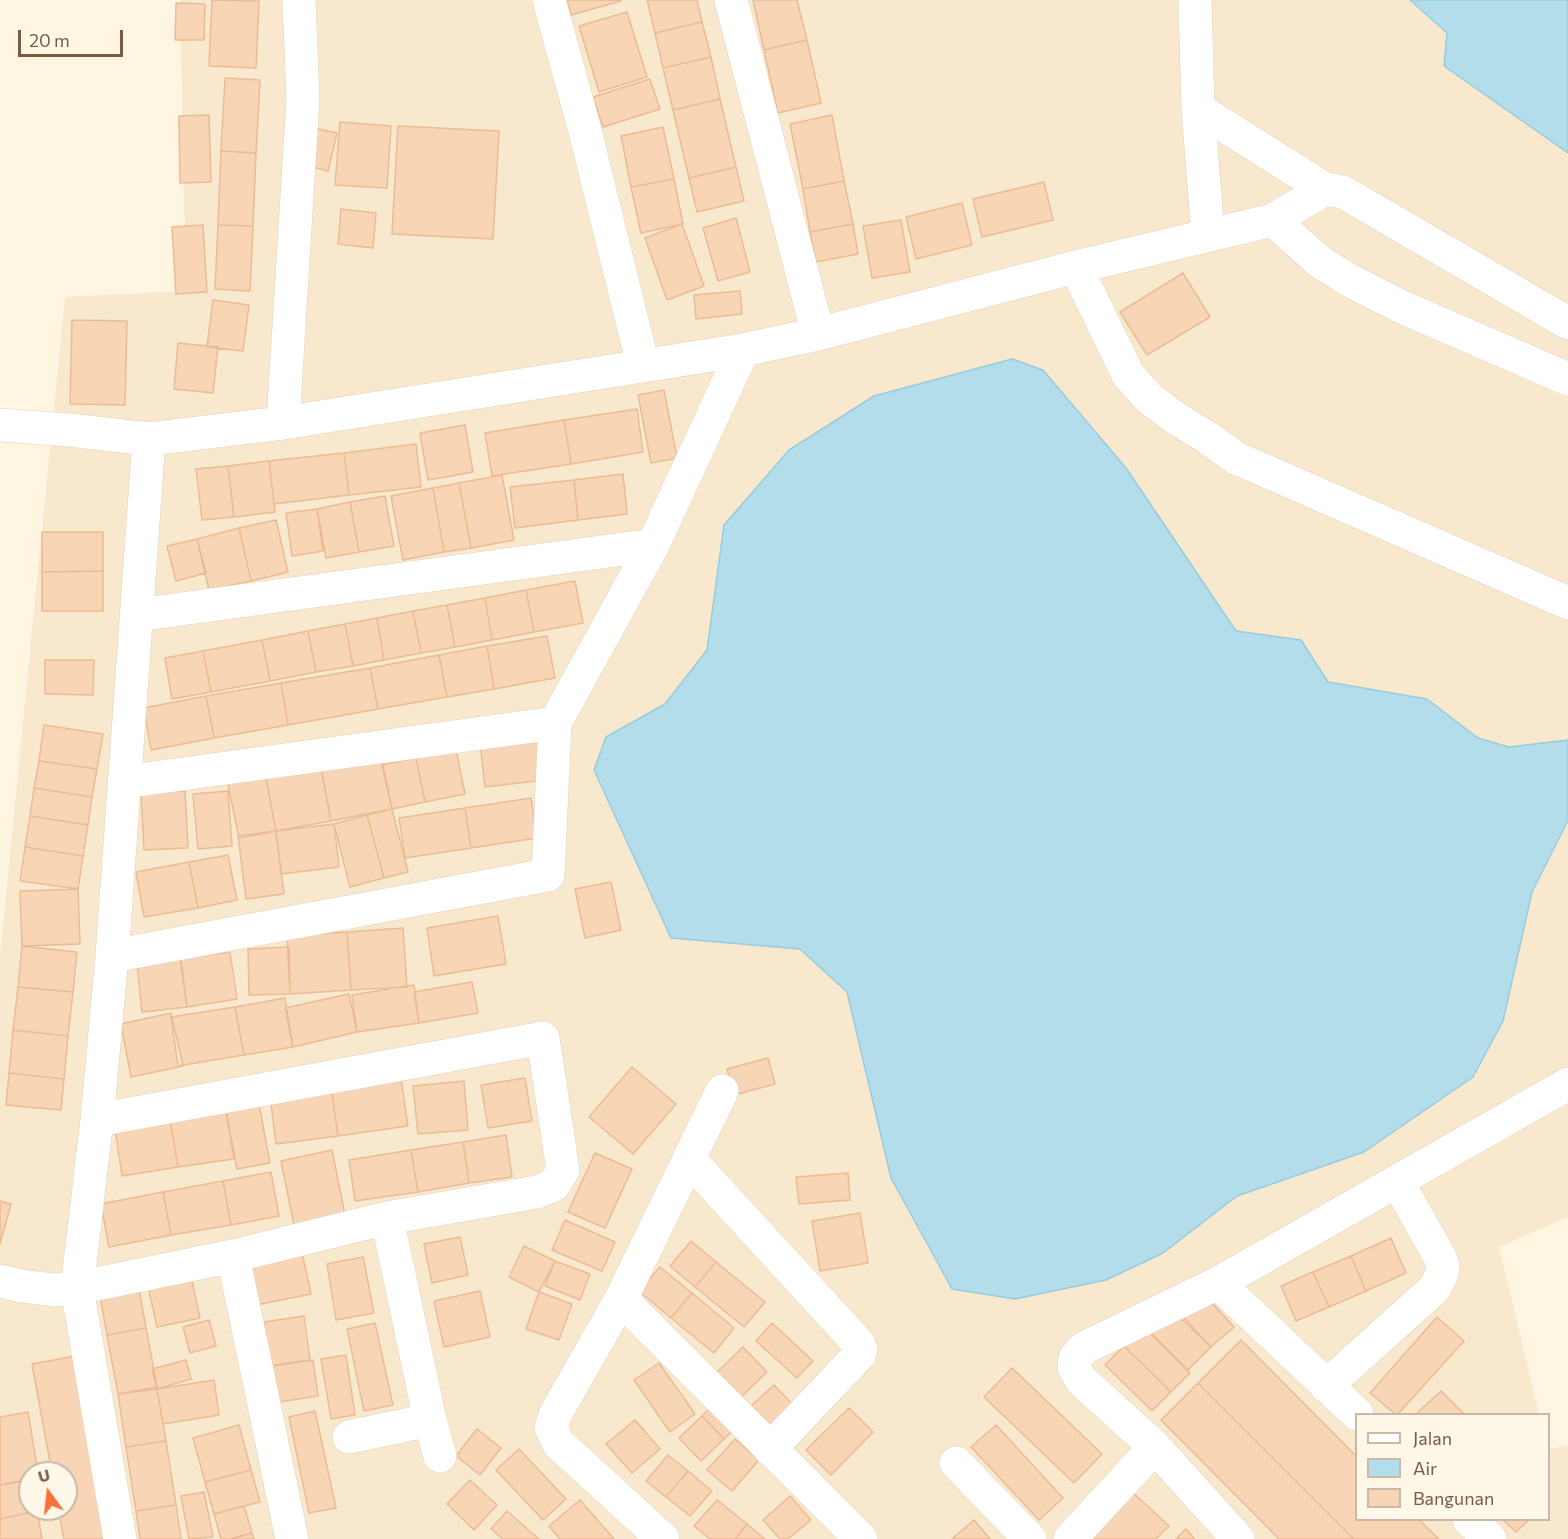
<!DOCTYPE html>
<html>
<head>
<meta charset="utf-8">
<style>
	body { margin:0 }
	#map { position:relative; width:1568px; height:1539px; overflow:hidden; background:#fff5e0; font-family:Commissioner,sans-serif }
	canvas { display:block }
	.legend { position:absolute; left:1355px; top:1413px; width:195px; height:108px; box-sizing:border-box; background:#fff8e9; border:2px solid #c9b9a7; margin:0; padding:8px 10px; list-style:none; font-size:18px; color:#785b45 }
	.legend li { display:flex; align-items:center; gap:12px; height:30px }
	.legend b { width:30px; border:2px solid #c9b9a7 }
	.north { position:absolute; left:18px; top:1461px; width:60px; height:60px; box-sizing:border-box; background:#fff8e9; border:2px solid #c9b9a7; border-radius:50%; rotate:345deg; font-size:16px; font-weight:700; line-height:24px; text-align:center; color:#785b45 }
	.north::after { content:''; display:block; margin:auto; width:21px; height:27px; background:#f57339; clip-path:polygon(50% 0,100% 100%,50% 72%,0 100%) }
	.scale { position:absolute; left:18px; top:30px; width:105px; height:27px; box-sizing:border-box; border:3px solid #785b45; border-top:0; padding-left:8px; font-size:18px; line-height:21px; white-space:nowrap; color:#785b45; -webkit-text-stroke:4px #fff8e9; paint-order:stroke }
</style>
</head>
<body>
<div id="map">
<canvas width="1568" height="1539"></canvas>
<ul class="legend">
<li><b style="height:8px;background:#fff"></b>Jalan</li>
<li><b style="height:16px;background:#b3ddea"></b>Air</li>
<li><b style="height:16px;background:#f7d5b5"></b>Bangunan</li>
</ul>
<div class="north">U</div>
<div class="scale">20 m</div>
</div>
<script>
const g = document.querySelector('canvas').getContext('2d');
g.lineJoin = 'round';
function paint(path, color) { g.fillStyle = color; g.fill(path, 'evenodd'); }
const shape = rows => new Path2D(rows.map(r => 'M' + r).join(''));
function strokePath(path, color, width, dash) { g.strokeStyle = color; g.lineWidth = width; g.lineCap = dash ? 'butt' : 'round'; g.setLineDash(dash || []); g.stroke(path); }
const residential = shape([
	[180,0,1568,0,1568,1217,1499,1247,1539,1414,1356,1414,1356,1520,1548,1520,1549,1449,1568,1445,1568,1539,0,1539,0,955,65,297,186,291],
	[30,1473,66,1473,66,1509,30,1509]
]);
const water = shape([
	[1410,0,1568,0,1568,153,1444,66,1447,33,1410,0],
	[1012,359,1043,370,1126,468,1236,631,1301,640,1328,682,1427,699,1478,738,1509,747,1568,740,1568,820,1532,892,1503,1021,1473,1077,1364,1152,1237,1196,1163,1253,1106,1280,1015,1299,952,1289,891,1178,847,992,800,949,671,938,594,770,606,737,665,704,707,650,724,525,789,450,874,396,1012,359]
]);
const building = shape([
	[212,0,259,1,256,68,209,66,212,0],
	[567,0,621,0,621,1,571,15,567,0],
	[647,0,697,0,702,22,655,33,647,0],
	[753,0,797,0,807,40,764,50,753,0],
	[176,3,205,4,204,40,175,40,176,3],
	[627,12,647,77,599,92,579,26,627,12],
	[702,22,711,57,663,68,655,33,702,22],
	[807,40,821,103,778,113,764,50,807,40],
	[711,57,720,99,673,110,663,68,711,57],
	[225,78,260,80,256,153,221,151,225,78],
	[650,79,660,109,603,127,593,97,650,79],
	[720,99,736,167,689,178,673,110,720,99],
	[209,115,211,182,180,183,179,116,209,115],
	[832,115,844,181,803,189,790,124,832,115],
	[340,122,391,126,387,188,335,185,340,122],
	[398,126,499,131,493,239,392,234,398,126],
	[663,127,674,179,631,187,621,136,663,127],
	[314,128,337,133,328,171,304,165,314,128],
	[221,151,256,153,253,226,218,225,221,151],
	[736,167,744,201,697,212,689,178,736,167],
	[674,179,683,224,641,233,631,187,674,179],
	[844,181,853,224,810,232,803,189,844,181],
	[1044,182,1053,220,982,237,973,199,1044,182],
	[962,203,972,245,916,259,906,217,962,203],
	[341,209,376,213,373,248,338,244,341,209],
	[736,218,750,272,718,281,703,228,736,218],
	[901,220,910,272,872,278,863,226,901,220],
	[682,224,704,286,667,300,645,238,682,224],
	[853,224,858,254,816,262,810,232,853,224],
	[203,225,207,292,176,294,172,227,203,225],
	[218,225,253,226,250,291,215,289,218,225],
	[1183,273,1210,317,1147,355,1120,312,1183,273],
	[740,291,742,314,696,319,694,295,740,291],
	[213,300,249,305,243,351,207,347,213,300],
	[72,320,127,321,125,405,70,404,72,320],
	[178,343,218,347,213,393,174,389,178,343],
	[664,390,677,458,651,463,638,395,664,390],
	[637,409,643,452,571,464,564,420,637,409],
	[564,420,571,464,492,476,485,433,564,420],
	[465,425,473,472,428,480,420,433,465,425],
	[416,444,421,487,349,495,344,453,416,444],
	[344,453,349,495,274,504,269,461,344,453],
	[269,461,275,512,234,517,228,466,269,461],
	[228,466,234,517,202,520,196,469,228,466],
	[623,474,627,514,578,520,574,480,623,474],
	[502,475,514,540,471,548,459,483,502,475],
	[574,480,578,520,515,528,510,487,574,480],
	[459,483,471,548,444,552,433,488,459,483],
	[433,488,444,552,403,560,391,496,433,488],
	[385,496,394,546,359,552,350,502,385,496],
	[350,502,359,552,326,558,317,509,350,502],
	[317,509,323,551,292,556,286,513,317,509],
	[276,520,288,572,251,581,239,528,276,520],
	[239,528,251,581,209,590,197,539,239,528],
	[42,532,103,532,103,571,42,572,42,532],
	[197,539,206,573,176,581,167,546,197,539],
	[103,571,103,611,42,611,42,572,103,571],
	[575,581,583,623,534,632,526,590,575,581],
	[526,590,534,632,492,640,485,598,526,590],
	[485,598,492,640,455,647,447,605,485,598],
	[447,605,455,647,421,653,413,611,447,605],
	[413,611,421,653,384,660,377,618,413,611],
	[377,618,384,660,353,666,345,624,377,618],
	[345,624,353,666,316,672,308,631,345,624],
	[308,631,316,672,270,681,262,640,308,631],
	[547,636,555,678,494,689,487,646,547,636],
	[262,640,270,681,211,692,203,651,262,640],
	[487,646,494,689,447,697,439,655,487,646],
	[203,651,211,692,172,699,165,658,203,651],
	[439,655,447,697,378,709,370,668,439,655],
	[45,660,94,660,93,695,45,694,45,660],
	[370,668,378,709,288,725,281,683,370,668],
	[281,683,288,725,214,738,206,696,281,683],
	[206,696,214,738,151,750,144,708,206,696],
	[44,725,103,734,97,769,39,761,44,725],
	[540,735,545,780,485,787,480,743,540,735],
	[456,749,465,794,425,802,416,758,456,749],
	[380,751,392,809,331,821,320,763,380,751],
	[319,757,331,821,276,831,264,768,319,757],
	[416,758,425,802,392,809,382,765,416,758],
	[39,761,97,769,92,797,34,788,39,761],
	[264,768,276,831,239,838,226,775,264,768],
	[34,788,92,797,88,825,30,816,34,788],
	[185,791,188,848,144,850,141,793,185,791],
	[228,791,232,846,198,849,193,794,228,791],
	[531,798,537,838,471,848,465,808,531,798],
	[465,808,471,848,405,858,399,818,465,808],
	[392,809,408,872,384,878,367,815,392,809],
	[367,815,384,878,350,887,334,824,367,815],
	[30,816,88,825,83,856,25,847,30,816],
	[334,824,339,867,281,874,276,831,334,824],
	[276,831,284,894,246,899,238,836,276,831],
	[25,847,83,856,78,889,20,881,25,847],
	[228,855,237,900,198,908,189,862,228,855],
	[189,862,198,908,144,917,136,872,189,862],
	[611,882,621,930,585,938,575,889,611,882],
	[78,889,80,944,22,946,20,891,78,889],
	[498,916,506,964,434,976,427,928,498,916],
	[403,928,407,987,351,990,347,932,403,928],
	[347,932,351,990,290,994,287,936,347,932],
	[22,946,77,952,73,992,18,987,22,946],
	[289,947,290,994,249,995,248,949,289,947],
	[230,952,237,999,187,1007,180,959,230,952],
	[181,959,187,1007,142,1012,137,964,181,959],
	[472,982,478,1013,419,1023,414,992,472,982],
	[414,985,419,1023,357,1032,352,995,414,985],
	[18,987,73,992,68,1036,13,1030,18,987],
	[349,994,357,1032,293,1047,285,1008,349,994],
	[285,998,293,1047,244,1055,235,1007,285,998],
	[235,1007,244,1055,178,1066,171,1017,235,1007],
	[171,1013,183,1066,131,1077,121,1024,171,1013],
	[13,1030,68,1036,64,1079,9,1073,13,1030],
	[768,1058,775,1084,734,1095,727,1069,768,1058],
	[632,1067,676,1104,633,1154,589,1117,632,1067],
	[9,1073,64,1079,61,1110,6,1105,9,1073],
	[401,1078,408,1126,338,1136,331,1088,401,1078],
	[525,1078,532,1121,488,1128,481,1085,525,1078],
	[464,1081,468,1130,418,1134,413,1086,464,1081],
	[331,1088,338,1136,276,1144,270,1096,331,1088],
	[258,1099,270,1163,237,1169,225,1105,258,1099],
	[225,1105,234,1159,178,1167,169,1113,225,1105],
	[169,1113,178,1167,122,1176,114,1122,169,1113],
	[506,1135,512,1177,469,1183,463,1142,506,1135],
	[463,1142,469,1183,418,1192,411,1150,463,1142],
	[332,1150,345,1215,294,1225,281,1161,332,1150],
	[411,1150,418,1192,355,1201,349,1160,411,1150],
	[595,1153,632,1169,605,1228,568,1212,595,1153],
	[271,1172,279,1216,231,1225,223,1181,271,1172],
	[848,1173,850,1200,799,1204,796,1177,848,1173],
	[223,1181,231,1225,171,1235,163,1192,223,1181],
	[163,1192,171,1235,109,1247,101,1204,163,1192],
	[0,1201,11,1204,0,1244,0,1201],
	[860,1213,868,1263,820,1271,812,1221,860,1213],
	[565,1220,615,1242,602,1271,552,1250,565,1220],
	[460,1237,468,1275,432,1283,424,1244,460,1237],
	[1391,1238,1406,1273,1366,1291,1351,1256,1391,1238],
	[691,1241,716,1262,695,1287,670,1266,691,1241],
	[524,1246,555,1261,539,1292,509,1277,524,1246],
	[301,1248,311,1294,256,1305,247,1259,301,1248],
	[1351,1256,1366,1291,1329,1307,1313,1272,1351,1256],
	[363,1257,374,1313,336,1320,327,1264,363,1257],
	[555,1261,590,1274,580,1300,545,1286,555,1261],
	[716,1262,765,1302,744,1327,695,1287,716,1262],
	[660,1267,692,1293,671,1318,639,1291,660,1267],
	[190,1272,200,1318,157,1327,147,1282,190,1272],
	[1313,1272,1329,1307,1296,1321,1281,1286,1313,1272],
	[139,1289,146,1328,107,1335,100,1296,139,1289],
	[480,1291,490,1337,444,1347,434,1301,480,1291],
	[539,1292,572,1304,559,1340,526,1329,539,1292],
	[692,1293,734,1328,714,1353,671,1318,692,1293],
	[1205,1295,1234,1327,1211,1347,1182,1316,1205,1295],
	[1172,1310,1211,1347,1188,1370,1150,1332,1172,1310],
	[304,1316,310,1360,270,1366,264,1322,304,1316],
	[1437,1317,1464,1341,1398,1414,1395,1414,1370,1393,1437,1317],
	[209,1320,216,1346,190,1353,183,1327,209,1320],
	[375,1323,393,1405,364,1411,347,1329,375,1323],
	[772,1323,813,1361,797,1378,756,1341,772,1323],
	[1144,1327,1190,1373,1171,1392,1124,1346,1144,1327],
	[146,1328,157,1387,118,1394,107,1335,146,1328],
	[1241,1340,1356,1456,1356,1520,1419,1520,1439,1539,1354,1539,1198,1383,1241,1340],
	[1124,1346,1171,1392,1152,1411,1105,1365,1124,1346],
	[743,1347,767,1372,734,1404,710,1379,743,1347],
	[81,1355,114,1539,64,1539,58,1509,66,1509,66,1473,52,1473,32,1364,81,1355],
	[346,1355,355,1415,331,1419,321,1359,346,1355],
	[186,1360,191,1379,157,1389,152,1369,186,1360],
	[313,1360,318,1396,272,1403,266,1367,313,1360],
	[659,1363,695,1414,670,1432,634,1380,659,1363],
	[1012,1368,1102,1454,1074,1483,984,1397,1012,1368],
	[214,1380,219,1415,163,1424,157,1389,214,1380],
	[1198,1383,1354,1539,1279,1539,1161,1420,1198,1383],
	[774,1385,793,1405,767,1428,749,1408,774,1385],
	[157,1389,166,1441,126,1447,118,1394,157,1389],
	[1441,1391,1464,1414,1416,1414,1441,1391],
	[716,1402,738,1425,724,1439,702,1416,716,1402],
	[849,1408,873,1432,831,1475,806,1450,849,1408],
	[315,1411,336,1508,309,1513,289,1417,315,1411],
	[28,1412,38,1473,30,1473,30,1480,0,1485,0,1417,28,1412],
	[702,1416,724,1439,701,1461,679,1438,702,1416],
	[635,1420,660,1449,632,1473,606,1444,635,1420],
	[239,1425,251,1470,205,1482,193,1438,239,1425],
	[996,1425,1063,1498,1039,1520,971,1447,996,1425],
	[477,1429,501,1448,480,1475,456,1456,477,1429],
	[735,1439,759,1460,732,1491,707,1470,735,1439],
	[166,1441,176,1505,136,1511,126,1447,166,1441],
	[519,1449,566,1499,543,1520,496,1470,519,1449],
	[668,1455,688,1471,666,1497,646,1481,668,1455],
	[251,1470,260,1502,214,1514,205,1482,251,1470],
	[688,1471,712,1491,690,1516,666,1497,688,1471],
	[30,1479,30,1509,36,1509,37,1511,0,1519,0,1485,30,1479],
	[470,1480,497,1505,474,1530,447,1504,470,1480],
	[1130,1490,1169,1526,1156,1539,1084,1539,1130,1490],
	[204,1492,213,1537,189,1539,181,1496,204,1492],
	[790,1496,811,1520,788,1539,780,1539,763,1520,790,1496],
	[580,1500,614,1539,560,1539,549,1526,580,1500],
	[717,1500,747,1524,735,1539,710,1539,694,1526,717,1500],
	[176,1505,181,1539,140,1539,136,1511,176,1505],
	[244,1506,252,1533,230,1539,221,1539,214,1514,244,1506],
	[37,1511,42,1539,0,1539,0,1519,37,1511],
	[507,1511,539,1539,503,1539,491,1529,507,1511],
	[974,1520,990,1539,952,1539,974,1520],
	[1503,1520,1529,1520,1516,1532,1503,1520],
	[747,1524,765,1539,735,1539,747,1524],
	[1186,1529,1195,1539,1176,1539,1186,1529],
	[252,1533,254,1539,230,1539,252,1533]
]);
const minor = shape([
	[549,0,584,127,643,365],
	[731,0,818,334],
	[1195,0,1198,109,1208,235],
	[1198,109,1325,189,1343,192,1568,323],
	[1273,220,1320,262,1349,280,1402,307,1568,379],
	[1076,267,1128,375,1150,399,1177,419,1208,438,1236,458,1568,603],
	[283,423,303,99,299,0],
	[0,425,69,430,149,439,283,423,743,350,818,334,1076,267,1273,220,1325,189],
	[137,615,653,545],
	[124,782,555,723],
	[112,956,548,875,555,723,653,545,743,350],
	[689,1159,859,1344,861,1350,859,1355,770,1449],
	[387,1218,430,1420,440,1456],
	[233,1256,292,1539],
	[0,1281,22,1286,54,1290,77,1288,233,1256,387,1218,537,1192,554,1185,563,1170,543,1038,97,1120],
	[1218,1283,1357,1414],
	[621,1299,861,1539],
	[1326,1386,1434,1289,1441,1276,1443,1268,1441,1259,1397,1181],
	[349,1437,430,1420],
	[956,1463,1030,1539],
	[1469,1520,1490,1539],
	[120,1539,77,1288,97,1120,112,956,149,439],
	[663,1539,558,1443,551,1427,556,1413,621,1299,722,1091],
	[1070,1539,1155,1447],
	[1238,1539,1155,1447,1081,1380,1074,1367,1075,1358,1084,1348,1218,1283,1568,1084]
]);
paint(residential, '#f7e8ce');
paint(water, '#b3ddea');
strokePath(water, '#98ccdd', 1.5);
paint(building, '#f7d5b5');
strokePath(building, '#ebbc94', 1.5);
strokePath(minor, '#e3d2bb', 34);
strokePath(minor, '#fff', 33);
</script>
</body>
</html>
